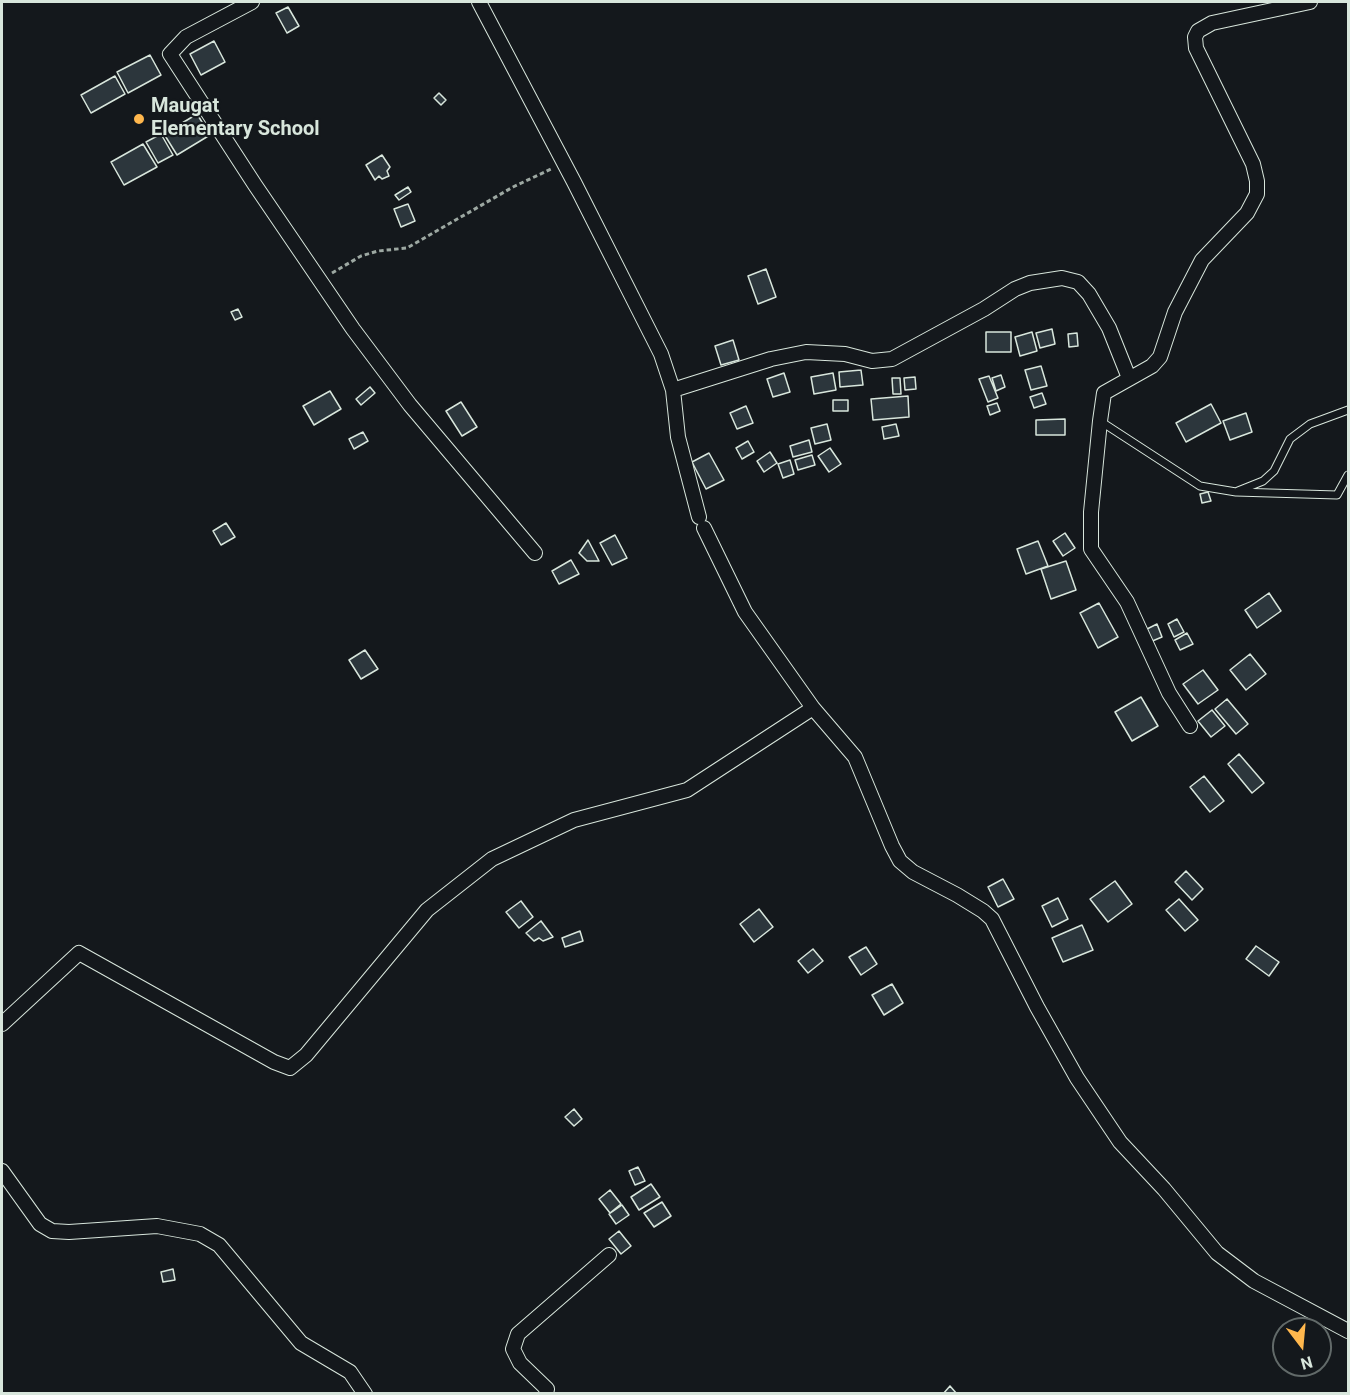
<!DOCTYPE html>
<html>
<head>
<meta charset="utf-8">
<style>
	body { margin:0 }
	#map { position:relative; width:1350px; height:1395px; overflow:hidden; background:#14181c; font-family:Roboto,sans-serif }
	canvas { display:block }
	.frame { position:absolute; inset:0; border:3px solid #d8e6dc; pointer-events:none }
	.north { position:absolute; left:1272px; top:1317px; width:60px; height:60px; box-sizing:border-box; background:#14181c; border:2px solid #626a69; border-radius:50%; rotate:164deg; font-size:16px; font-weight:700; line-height:24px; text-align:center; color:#d8e6dc }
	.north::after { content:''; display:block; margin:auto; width:21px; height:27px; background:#ffb74d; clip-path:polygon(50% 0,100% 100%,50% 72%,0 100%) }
</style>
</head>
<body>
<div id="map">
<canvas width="1350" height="1395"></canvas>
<div class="frame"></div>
<div class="north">N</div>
</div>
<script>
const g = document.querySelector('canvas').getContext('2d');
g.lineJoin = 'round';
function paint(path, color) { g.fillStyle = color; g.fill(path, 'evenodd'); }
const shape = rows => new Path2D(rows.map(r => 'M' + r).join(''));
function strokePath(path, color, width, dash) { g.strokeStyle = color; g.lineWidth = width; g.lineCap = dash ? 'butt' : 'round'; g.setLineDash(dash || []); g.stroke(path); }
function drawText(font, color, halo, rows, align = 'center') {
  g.font = font + ' Roboto,sans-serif'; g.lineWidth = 4.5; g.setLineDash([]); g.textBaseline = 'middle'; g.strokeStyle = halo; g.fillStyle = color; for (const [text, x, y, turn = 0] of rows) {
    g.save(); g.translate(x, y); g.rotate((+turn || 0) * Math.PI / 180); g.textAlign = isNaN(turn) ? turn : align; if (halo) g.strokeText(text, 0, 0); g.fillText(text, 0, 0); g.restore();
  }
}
const building = shape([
	[288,7,299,26,287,33,276,13,288,7],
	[214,41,225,62,201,75,190,54,214,41],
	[150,55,161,75,128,93,117,72,150,55],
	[115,76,125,94,91,113,81,95,115,76],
	[439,93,446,100,441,105,434,98,439,93],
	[197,114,210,135,177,155,164,134,197,114],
	[161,134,173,155,158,163,146,142,161,134],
	[143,144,157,167,124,185,111,162,143,144],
	[382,155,390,167,387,171,389,176,382,179,379,176,375,180,366,165,382,155],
	[408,187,411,192,399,200,395,195,408,187],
	[408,204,415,221,401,227,394,209,408,204],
	[766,269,776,297,758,304,748,276,766,269],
	[238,309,242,317,235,320,231,312,238,309],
	[1052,329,1055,344,1040,348,1036,333,1052,329],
	[986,332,1011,332,1011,352,986,352,986,332],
	[1032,332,1037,351,1020,356,1015,337,1032,332],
	[1077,333,1078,346,1069,347,1068,334,1077,333],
	[733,340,739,360,721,365,715,346,733,340],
	[1041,366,1047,386,1031,390,1025,370,1041,366],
	[861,370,863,385,840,387,839,372,861,370],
	[784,373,790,392,773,397,767,379,784,373],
	[833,373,836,390,814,394,811,377,833,373],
	[1001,375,1005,387,996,391,992,378,1001,375],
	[989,376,998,398,988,402,979,379,989,376],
	[915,377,916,389,905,390,904,378,915,377],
	[892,378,900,378,901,394,893,394,892,378],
	[370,387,375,393,361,405,356,399,370,387],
	[330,391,341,409,314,425,303,406,330,391],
	[1042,393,1046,404,1034,408,1030,397,1042,393],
	[908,396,909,417,873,420,871,399,908,396],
	[833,400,848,400,848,411,833,411,833,400],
	[461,402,477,427,462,436,446,411,461,402],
	[997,403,1000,411,990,415,987,406,997,403],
	[1211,404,1221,423,1186,442,1176,423,1211,404],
	[746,406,753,423,737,429,730,413,746,406],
	[1246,413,1252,432,1230,440,1223,421,1246,413],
	[1065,419,1065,435,1036,435,1036,420,1065,419],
	[827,424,831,440,815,444,811,428,827,424],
	[896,424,899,436,884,439,882,427,896,424],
	[363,432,368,441,354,449,349,439,363,432],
	[809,440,812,452,793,457,790,446,809,440],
	[748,441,754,452,742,459,736,448,748,441],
	[830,448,841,464,829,472,818,456,830,448],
	[770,452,777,463,764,472,757,461,770,452],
	[709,453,724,480,706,489,692,462,709,453],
	[812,455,815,465,798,470,795,460,812,455],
	[790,460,794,474,783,478,778,464,790,460],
	[1208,492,1211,501,1202,503,1200,494,1208,492],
	[226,523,235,537,221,545,213,531,226,523],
	[1065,533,1075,548,1063,556,1053,541,1065,533],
	[615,535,627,558,612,565,600,543,615,535],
	[588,540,599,561,587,561,579,553,588,540],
	[1038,541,1048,566,1026,574,1017,549,1038,541],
	[571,560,579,574,559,584,552,571,571,560],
	[1066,561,1076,590,1051,599,1041,569,1066,561],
	[1269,593,1281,611,1257,628,1245,610,1269,593],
	[1099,603,1118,637,1098,648,1080,613,1099,603],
	[1177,619,1184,632,1174,637,1168,624,1177,619],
	[1157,624,1162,637,1150,642,1145,630,1157,624],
	[1187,633,1193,644,1180,650,1175,640,1187,633],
	[365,650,378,669,361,679,349,660,365,650],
	[1250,654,1266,674,1246,690,1230,670,1250,654],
	[1203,670,1218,690,1198,704,1183,684,1203,670],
	[1141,697,1158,726,1132,741,1115,712,1141,697],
	[1227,699,1248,724,1236,734,1215,709,1227,699],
	[1212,710,1225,726,1211,737,1198,721,1212,710],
	[1239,754,1264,783,1252,793,1228,764,1239,754],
	[1204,776,1224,801,1210,812,1190,787,1204,776],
	[1186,871,1203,889,1192,900,1175,882,1186,871],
	[1003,879,1014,899,998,907,988,887,1003,879],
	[1115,881,1132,904,1108,922,1090,899,1115,881],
	[1058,898,1068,919,1052,927,1042,906,1058,898],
	[1179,899,1198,920,1185,931,1166,910,1179,899],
	[521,901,533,917,519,928,506,912,521,901],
	[759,909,773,927,754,942,740,924,759,909],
	[541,921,553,937,543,941,539,938,534,941,526,933,541,921],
	[1082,925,1093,950,1063,962,1052,938,1082,925],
	[580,931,583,941,565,947,562,938,580,931],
	[1256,946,1279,962,1269,976,1246,959,1256,946],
	[866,947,877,964,861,975,849,957,866,947],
	[813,949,823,961,808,973,798,961,813,949],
	[892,984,903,1003,884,1015,872,995,892,984],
	[574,1109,582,1119,574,1126,565,1117,574,1109],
	[638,1167,645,1181,635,1185,629,1171,638,1167],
	[651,1184,660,1197,639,1210,631,1197,651,1184],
	[610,1190,621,1204,610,1213,599,1199,610,1190],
	[662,1202,671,1216,654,1227,644,1213,662,1202],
	[622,1205,629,1215,616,1224,609,1214,622,1205],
	[619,1231,631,1246,621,1254,609,1239,619,1231],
	[173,1269,175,1280,163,1282,161,1272,173,1269],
	[950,1386,957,1394,943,1394,950,1386]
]);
const path = shape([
	[332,273,361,256,378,251,407,248,513,187,551,169]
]);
const service = shape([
	[1100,421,1200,486,1236,492,1337,495,1348,475],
	[1238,491,1263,481,1274,471,1290,439,1310,424,1348,410]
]);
const minor = shape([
	[252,2,186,37,170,54,255,185,353,329,410,405,535,553],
	[479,2,574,182,661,354,673,390,678,437,699,517],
	[673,390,771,359,806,352,845,354,872,361,892,359,984,309,1015,289,1030,283,1062,278,1078,282,1089,294,1109,328,1129,378],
	[704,528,745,612,813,708,855,757,892,846,900,861,913,872,957,895,983,911,992,919,1037,1007,1077,1078,1120,1142,1164,1189,1217,1253,1254,1281,1348,1331],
	[1190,726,1169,693,1127,602,1091,549,1091,512,1100,421,1104,393,1152,366,1160,357,1175,312,1202,260,1247,213,1257,194,1257,181,1253,164,1196,48,1195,37,1198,31,1212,23,1310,2],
	[2,1024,79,953,274,1062,290,1068,306,1055,427,910,492,859,574,820,687,790,813,708],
	[2,1171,40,1224,52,1231,69,1232,157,1226,200,1234,219,1245,301,1343,350,1372,365,1394],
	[546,1394,547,1389,520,1363,513,1349,518,1334,609,1255]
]);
const markers = [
	[139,119,6,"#ffb74d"]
];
const poiNames = [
	["Maugat",151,107],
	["Elementary School",151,130]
];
paint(building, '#2c363c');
strokePath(building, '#d8e6dc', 1.5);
strokePath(service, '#d8e6dc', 9);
strokePath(minor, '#d8e6dc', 16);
strokePath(path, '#9da8a2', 3, [4.5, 3]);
strokePath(service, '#14181c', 7);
strokePath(minor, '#14181c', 14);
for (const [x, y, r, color] of markers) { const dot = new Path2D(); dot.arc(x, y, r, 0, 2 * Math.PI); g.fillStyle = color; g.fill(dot); strokePath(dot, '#14181c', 2); }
drawText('bold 20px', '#d8e6dc', '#14181c', poiNames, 'left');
</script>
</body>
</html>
